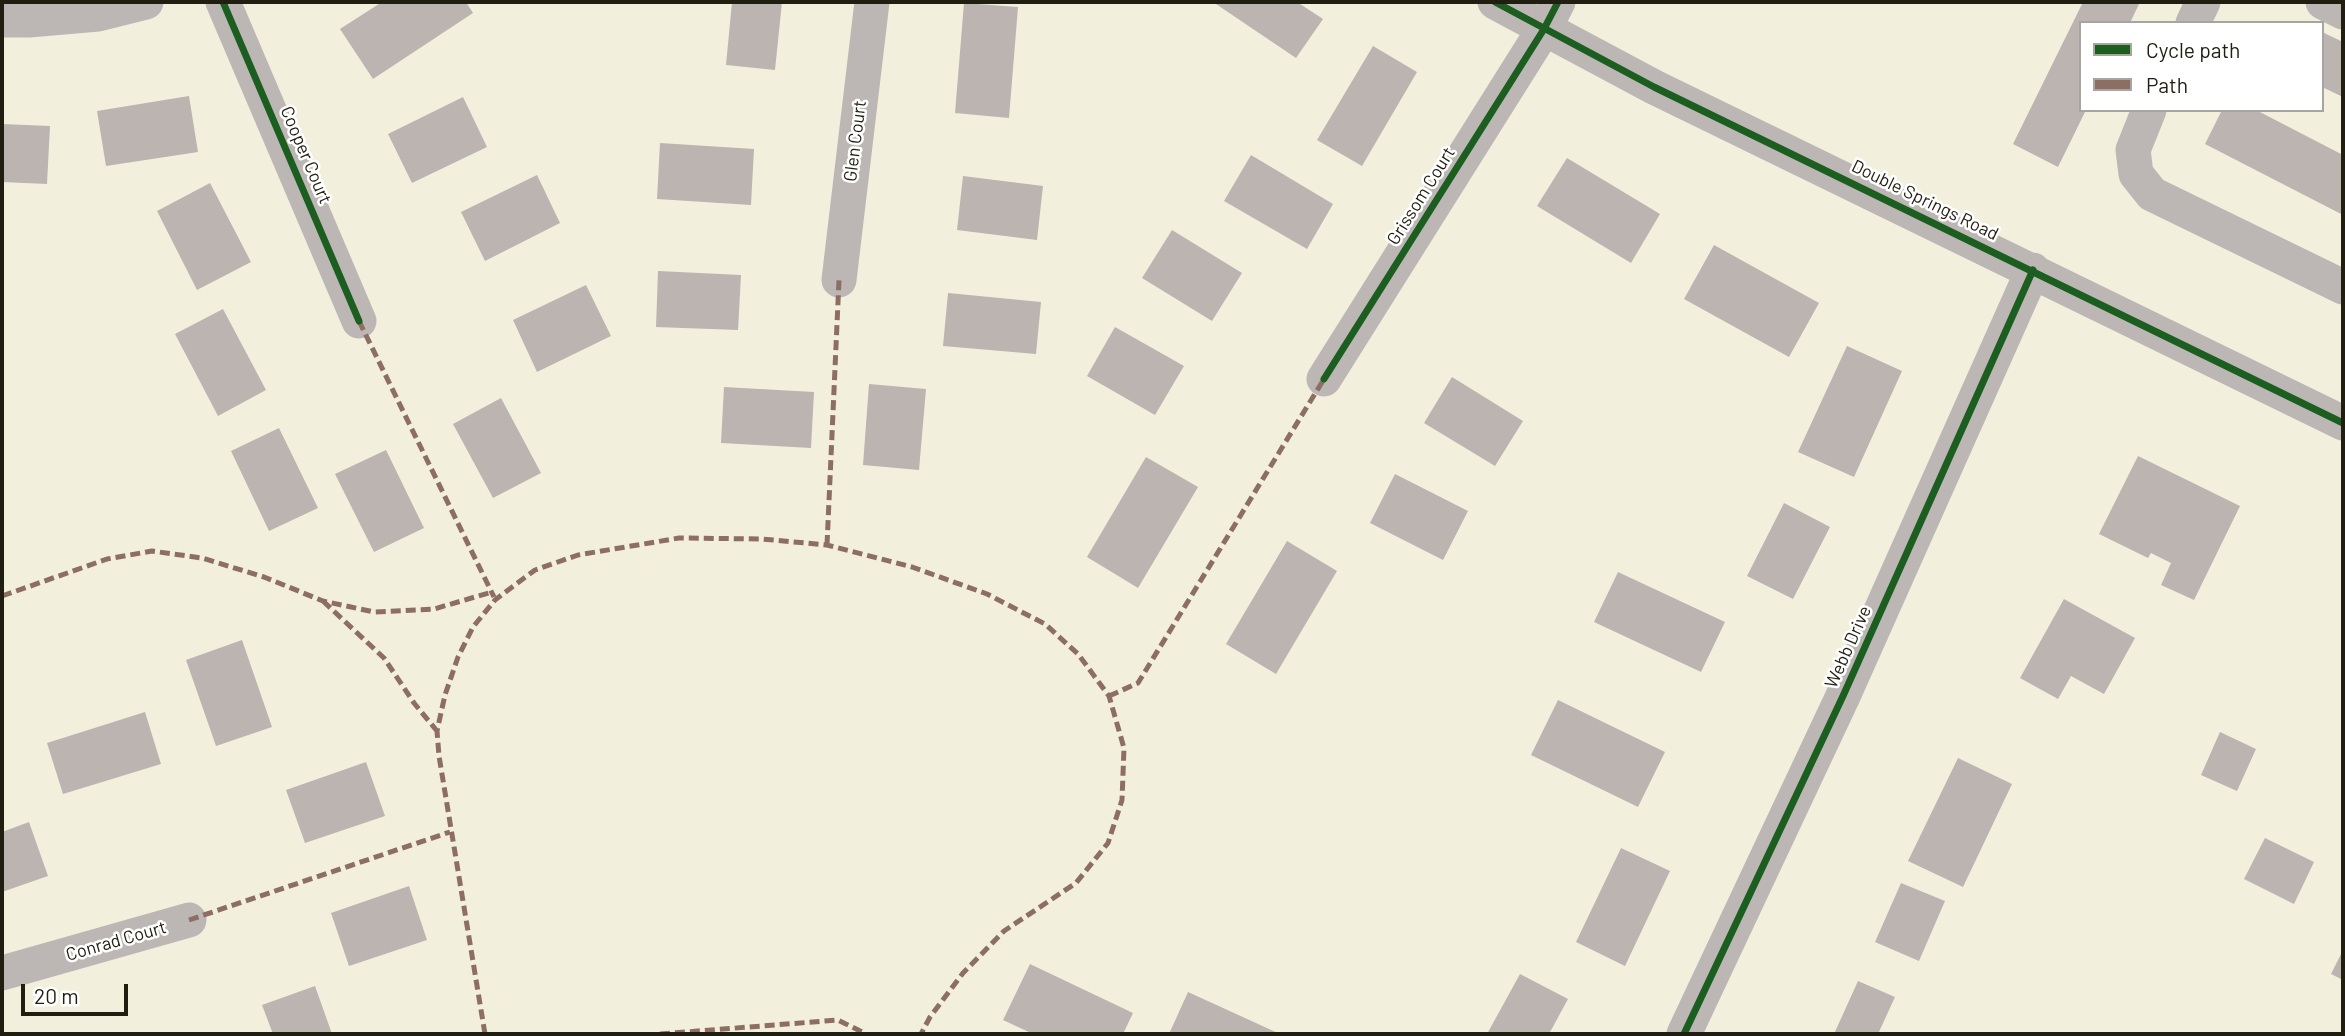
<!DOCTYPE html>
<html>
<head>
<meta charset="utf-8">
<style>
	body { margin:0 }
	#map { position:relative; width:2345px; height:1036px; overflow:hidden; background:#f3efdd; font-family:Barlow,sans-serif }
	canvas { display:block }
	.frame { position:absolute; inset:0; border:4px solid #201d11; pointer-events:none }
	.legend { position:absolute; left:2079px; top:21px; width:245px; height:91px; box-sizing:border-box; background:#fff; border:2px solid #a6a5a0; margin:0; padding:9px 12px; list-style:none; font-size:21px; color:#201d11 }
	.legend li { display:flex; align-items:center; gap:14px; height:35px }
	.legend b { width:35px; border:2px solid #a6a5a0 }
	.scale { position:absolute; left:21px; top:984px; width:107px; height:32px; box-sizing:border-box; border:4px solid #201d11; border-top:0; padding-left:9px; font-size:21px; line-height:24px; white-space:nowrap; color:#201d11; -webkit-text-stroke:5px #fff; paint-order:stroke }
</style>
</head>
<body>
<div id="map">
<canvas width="2345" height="1036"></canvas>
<div class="frame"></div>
<ul class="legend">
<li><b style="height:9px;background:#1b5e20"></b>Cycle path</li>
<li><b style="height:9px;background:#8d6e63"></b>Path</li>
</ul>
<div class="scale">20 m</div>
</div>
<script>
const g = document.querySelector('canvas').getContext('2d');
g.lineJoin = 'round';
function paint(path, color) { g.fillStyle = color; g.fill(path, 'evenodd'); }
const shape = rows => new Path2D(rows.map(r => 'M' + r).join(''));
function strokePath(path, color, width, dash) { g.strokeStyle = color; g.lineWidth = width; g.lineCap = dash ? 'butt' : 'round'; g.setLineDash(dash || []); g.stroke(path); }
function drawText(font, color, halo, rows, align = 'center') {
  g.font = font + ' Barlow,sans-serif'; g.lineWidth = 5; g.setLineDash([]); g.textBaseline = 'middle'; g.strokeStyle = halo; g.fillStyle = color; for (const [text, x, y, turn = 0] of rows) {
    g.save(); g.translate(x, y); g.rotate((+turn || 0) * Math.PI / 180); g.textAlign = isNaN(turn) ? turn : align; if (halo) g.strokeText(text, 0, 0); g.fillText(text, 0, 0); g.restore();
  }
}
const building = shape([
	[382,2,466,2,473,13,373,79,340,29],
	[732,2,782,2,775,70,726,65],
	[1213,2,1297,2,1323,19,1296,58],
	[2083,2,2134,2,2139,4,2130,23,2081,23,2081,110,2086,110,2058,167,2013,144],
	[964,3,1018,7,1009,118,955,113],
	[2322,32,2343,42,2343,97,2322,87],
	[1373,46,1417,72,1362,166,1317,140],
	[189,96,198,152,106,166,97,111],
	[463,97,487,147,412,183,388,134],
	[2222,110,2256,110,2343,155,2343,215,2205,144],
	[2,124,50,126,47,184,2,182],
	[660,143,754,149,751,205,657,199],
	[1251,155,1333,204,1307,249,1224,201],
	[1567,158,1660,214,1631,263,1537,206],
	[537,175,560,223,485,261,461,212],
	[963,176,1043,186,1037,240,957,230],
	[210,183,251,262,197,290,157,211],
	[1172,230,1242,273,1212,321,1142,278],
	[1714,245,1819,303,1789,357,1684,299],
	[658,271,741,275,738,330,656,327],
	[586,285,611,336,537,372,513,320],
	[948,293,1041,302,1036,354,943,346],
	[223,309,266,390,218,416,175,334],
	[1115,327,1184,366,1155,415,1087,376],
	[1847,346,1902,371,1854,477,1798,452],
	[1452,377,1523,421,1495,466,1424,423],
	[869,384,926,389,919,470,863,465],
	[724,387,814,392,811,448,721,443],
	[501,398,541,473,493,498,453,424],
	[279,428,318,508,269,531,231,451],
	[386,450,424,528,374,552,335,474],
	[2138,456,2240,506,2194,600,2161,585,2171,563,2151,553,2148,558,2099,534],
	[1146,457,1198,487,1138,588,1087,557],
	[1395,474,1468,511,1443,560,1370,523],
	[1784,503,1830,527,1793,599,1747,576],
	[1287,541,1337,571,1276,674,1226,644],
	[1618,572,1725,622,1701,672,1594,622],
	[2064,599,2135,638,2104,694,2071,676,2058,699,2020,678],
	[242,640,272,727,216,746,186,660],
	[1558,700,1665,752,1638,807,1531,755],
	[145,712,161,764,63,794,47,743],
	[2220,732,2256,749,2237,791,2201,775],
	[1958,758,2012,784,1963,887,1908,861],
	[366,762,385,816,305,843,286,790],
	[29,822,48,876,2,892,2,832],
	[2265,838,2314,862,2294,904,2244,879],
	[1621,848,1670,871,1625,966,1576,942],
	[1901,883,1945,901,1919,961,1875,942],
	[409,886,427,940,349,966,331,913],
	[2343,950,2343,980,2331,974],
	[1030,964,1133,1013,1123,1034,1033,1034,1003,1020],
	[1520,974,1568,999,1549,1034,1487,1034],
	[1858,981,1895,997,1878,1034,1834,1034],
	[315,986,332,1034,273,1034,262,1005],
	[1188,992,1280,1034,1169,1034]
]);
const street = shape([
	[223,2,359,321],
	[1495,2,1654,87,2343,423],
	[2323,2,2343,12],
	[2,20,29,20,98,14,146,2],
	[2193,23,2203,2],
	[2149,110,2133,150,2136,174,2152,194,2343,287],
	[839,280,872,2],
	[1324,379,1544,29,1558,2],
	[2,973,189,920],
	[1684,1034,1843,696,2033,270]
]);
const quiet = shape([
	[359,321,494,597],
	[827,545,839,280],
	[2,596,107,559,152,551,202,558,264,577,323,601,374,612,434,609,492,592],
	[323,601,384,658,414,703,437,731],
	[1109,696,1138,683,1324,379],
	[189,920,450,832],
	[485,1034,439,756,437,731,445,695,458,657,473,627,495,600,535,570,578,555,679,538,762,539,827,545,912,567,987,594,1045,624,1078,654,1109,696,1124,748,1122,800,1108,843,1076,883,1004,931,963,973,930,1017,921,1034],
	[660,1034,838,1020,866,1034]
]);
const cycleway = shape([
	[223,2,359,321],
	[1495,2,1654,87,2343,423],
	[1324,379,1544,29,1558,2],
	[1684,1034,1843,696,2033,270]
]);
const streetNames = [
	["Glen Court",855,141,-83],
	["Cooper Court",306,155,67],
	["Grissom Court",1421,196,-58],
	["Double Springs Road",1925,200,26],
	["Webb Drive",1848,647,-66],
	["Conrad Court",116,941,-16]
];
paint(building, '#bbb4b0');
strokePath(street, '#bcb7b4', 35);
strokePath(quiet, '#8d6e63', 5, [10, 5]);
strokePath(cycleway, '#1b5e20', 7);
drawText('18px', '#201d11', '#fff', streetNames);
</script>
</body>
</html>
